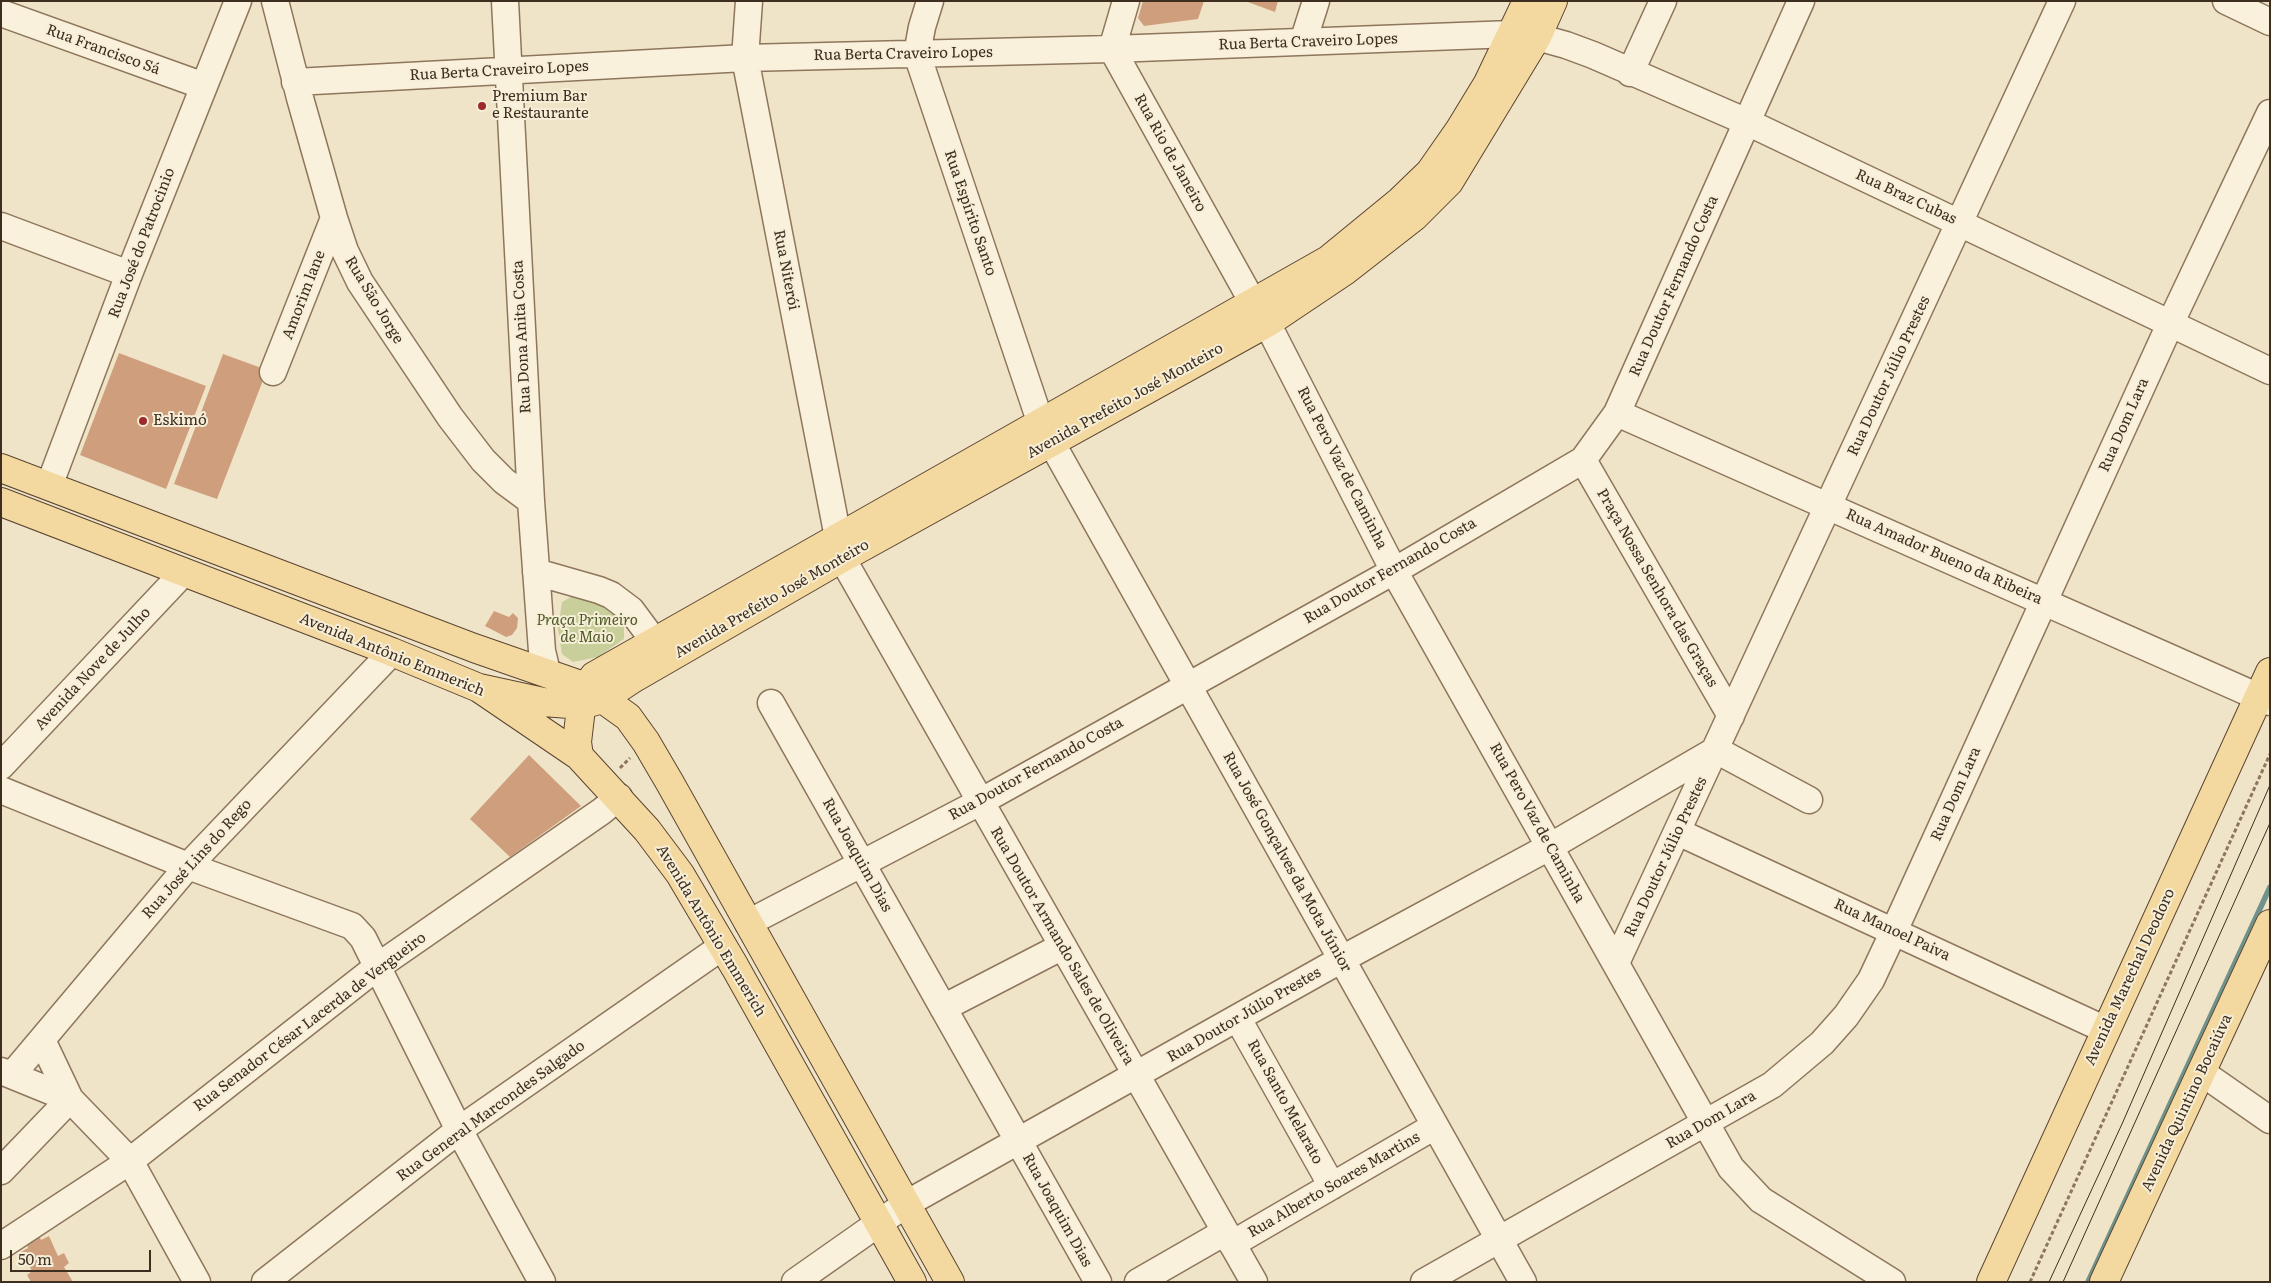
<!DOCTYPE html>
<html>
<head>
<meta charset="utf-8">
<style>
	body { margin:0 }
	#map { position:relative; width:2271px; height:1283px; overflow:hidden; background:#f0e4c8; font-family:Literata,serif }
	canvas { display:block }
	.frame { position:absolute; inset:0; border:2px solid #3d2e20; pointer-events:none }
	.scale { position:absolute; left:10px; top:1250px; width:141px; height:22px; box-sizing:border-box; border:2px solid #3d2e20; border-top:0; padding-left:6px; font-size:15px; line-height:18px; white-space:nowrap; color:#3d2e20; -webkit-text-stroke:4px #f7eed8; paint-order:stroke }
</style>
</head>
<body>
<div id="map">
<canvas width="2271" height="1283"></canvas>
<div class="frame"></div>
<div class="scale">50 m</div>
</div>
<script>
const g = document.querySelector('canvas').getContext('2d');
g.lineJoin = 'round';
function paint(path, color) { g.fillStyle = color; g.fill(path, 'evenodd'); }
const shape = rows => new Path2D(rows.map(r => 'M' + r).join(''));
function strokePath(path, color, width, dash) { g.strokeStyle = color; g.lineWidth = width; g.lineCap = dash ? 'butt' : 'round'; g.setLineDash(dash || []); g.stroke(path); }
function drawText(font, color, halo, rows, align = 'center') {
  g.font = font + ' Literata,serif'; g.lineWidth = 4; g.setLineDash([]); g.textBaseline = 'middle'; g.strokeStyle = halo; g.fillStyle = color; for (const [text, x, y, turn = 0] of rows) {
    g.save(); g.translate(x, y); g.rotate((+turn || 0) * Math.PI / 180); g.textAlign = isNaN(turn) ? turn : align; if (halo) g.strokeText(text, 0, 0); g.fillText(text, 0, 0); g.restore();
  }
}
const green = shape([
	[574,595,600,604,624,618,624,639,598,657,573,662,562,654,558,629,562,602]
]);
const stream = shape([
	[2088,1282,2270,887]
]);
const building = shape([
	[1143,1,1204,1,1198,19,1144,26,1138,18],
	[1245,1,1278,1,1275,12],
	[119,353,206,386,166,489,80,455],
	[223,354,267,370,217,499,174,484],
	[494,611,509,617,513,613,518,618,517,628,512,635,506,637,485,626],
	[529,755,581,806,510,857,470,819],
	[39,1235,41,1240,49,1236,58,1256,64,1253,69,1263,64,1267,73,1282,31,1282,27,1275,32,1271,21,1252,28,1248,26,1242]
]);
const path = shape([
	[620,768,630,758],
	[2030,1282,2270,754]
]);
const minor = shape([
	[275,1,300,98,334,218,345,251,360,282,450,417,483,460,504,481,531,501],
	[505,1,531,501,542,651,547,672],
	[749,1,745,58,842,558,1254,1282],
	[930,1,922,27,917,54,1041,424,1523,1282],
	[1126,1,1112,49,1252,301,1267,323,1394,571,1731,1168,1761,1200,1892,1282],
	[2226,1,2270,22],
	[1,13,204,86],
	[1303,42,1316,1],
	[1630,73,1663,1],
	[295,82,745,58,1112,49,1512,34,1537,37,1566,45,1593,55,1747,122,2270,371],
	[1,226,129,274],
	[273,372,334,218],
	[1617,413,2270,702],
	[1583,460,1731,716],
	[49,486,129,274,238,1],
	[536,572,599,590,611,595,631,610,654,641],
	[771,703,1098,1282],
	[1,766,184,572],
	[1,790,188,866,352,926,363,938,459,1130,542,1282],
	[1678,832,2106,1030],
	[748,923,980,802,1394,571,1583,460,1617,413,1801,1],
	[1616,963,2062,1],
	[943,1008,1063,946],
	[1238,1019,1332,1186],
	[1,1071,70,1099,130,1161,197,1282],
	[2201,1072,2270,1120],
	[12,1075,188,866,392,652],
	[1,1171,70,1099,42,1040],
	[1232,1244,1435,1126],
	[1,1246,130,1161,377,967,602,811,619,797],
	[265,1282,459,1130,723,946],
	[795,1282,906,1204,1342,959,1551,846,1716,750,1809,800],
	[1138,1282,1225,1232],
	[1424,1282,1772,1085,1822,1043,1846,1016,1871,980,1894,931,2171,322,2270,113]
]);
const major = shape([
	[1,468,474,648,586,687,628,717,646,742,670,783,950,1282],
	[1,502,392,652,479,688,579,756,647,830,680,874,735,967,912,1282],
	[479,688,543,702,582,705,602,699,634,678,842,558,1267,323,1346,270,1414,217,1449,182,1537,37,1553,1],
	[579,756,577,742,581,708,586,687,594,676,1328,260,1400,201,1430,172,1460,129,1488,83,1527,1],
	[1991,1282,2270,672],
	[2104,1282,2270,924]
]);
const tram = shape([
	[2049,1282,2122,1124,2270,785],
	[2063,1282,2270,823]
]);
const markers = [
	[482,106,5,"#9e2a2b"],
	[143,421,5,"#9e2a2b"]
];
const streetNames = [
	["Rua Berta Craveiro Lopes",1308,42,-2],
	["Rua Francisco Sá",103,50,20],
	["Rua Berta Craveiro Lopes",903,54,-1],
	["Rua Berta Craveiro Lopes",499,71,-3],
	["Rua Rio de Janeiro",1170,153,61],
	["Rua Braz Cubas",1906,197,25],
	["Rua Espírito Santo",970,213,71],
	["Rua José do Patrocinio",142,243,-69],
	["Rua Niterói",786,270,79],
	["Rua Doutor Fernando Costa",1674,286,-66],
	["Amorim lane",304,295,-69],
	["Rua São Jorge",374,300,59],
	["Rua Dona Anita Costa",522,337,-93],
	["Rua Doutor Júlio Prestes",1889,376,-65],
	["Avenida Prefeito José Monteiro",1125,401,-29],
	["Rua Dom Lara",2124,425,-66],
	["Rua Pero Vaz de Caminha",1342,468,63],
	["Rua Amador Bueno da Ribeira",1944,557,24],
	["Rua Doutor Fernando Costa",1390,571,-30],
	["Praça Nossa Senhora das Graças",1657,588,60],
	["Avenida Prefeito José Monteiro",772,599,-30],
	["Avenida Antônio Emmerich",392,655,22],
	["Avenida Nove de Julho",93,669,-47],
	["Rua Doutor Fernando Costa",1036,769,-29],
	["Rua Dom Lara",1956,794,-66],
	["Rua Pero Vaz de Caminha",1537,823,61],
	["Rua Joaquim Dias",857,855,61],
	["Rua Doutor Júlio Prestes",1666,857,-65],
	["Rua José Lins do Rego",197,859,-48],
	["Rua José Gonçalves da Mota Júnior",1287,862,61],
	["Rua Manoel Paiva",1892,930,25],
	["Avenida Antônio Emmerich",711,931,59],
	["Rua Doutor Armando Sales de Oliveira",1062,946,60],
	["Avenida Marechal Deodoro",2130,977,-65],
	["Rua Doutor Júlio Prestes",1244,1015,-30],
	["Rua Senador César Lacerda de Vergueiro",310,1022,-37],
	["Rua Santo Melarato",1285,1102,61],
	["Avenida Quintino Bocaiúva",2187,1103,-65],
	["Rua General Marcondes Salgado",491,1111,-36],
	["Rua Dom Lara",1711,1120,-30],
	["Rua Alberto Soares Martins",1334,1185,-30],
	["Rua Joaquim Dias",1057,1210,61]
];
const poiNames = [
	["Premium Bar",492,97],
	["e Restaurante",492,114],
	["Eskimó",153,421]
];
const parkNames = [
	["Praça Primeiro",587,621],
	["de Maio",587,638]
];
paint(green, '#c9cf9b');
strokePath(stream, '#6f938a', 5.5);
paint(building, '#cf9f7d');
strokePath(minor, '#8d765c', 29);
strokePath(major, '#5b4430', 30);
strokePath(path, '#8d765c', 3, [4, 2.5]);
strokePath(minor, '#faf1dc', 26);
strokePath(major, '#f3d9a0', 28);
strokePath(tram, '#3d2e20', 1);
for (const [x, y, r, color] of markers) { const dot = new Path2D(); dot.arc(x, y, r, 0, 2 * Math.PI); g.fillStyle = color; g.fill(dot); strokePath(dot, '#f7eed8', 2); }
drawText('15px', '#3d2e20', '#f7eed8', streetNames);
drawText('15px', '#3d2e20', '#f7eed8', poiNames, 'left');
drawText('italic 15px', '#4d5a26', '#f7eed8', parkNames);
</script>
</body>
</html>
